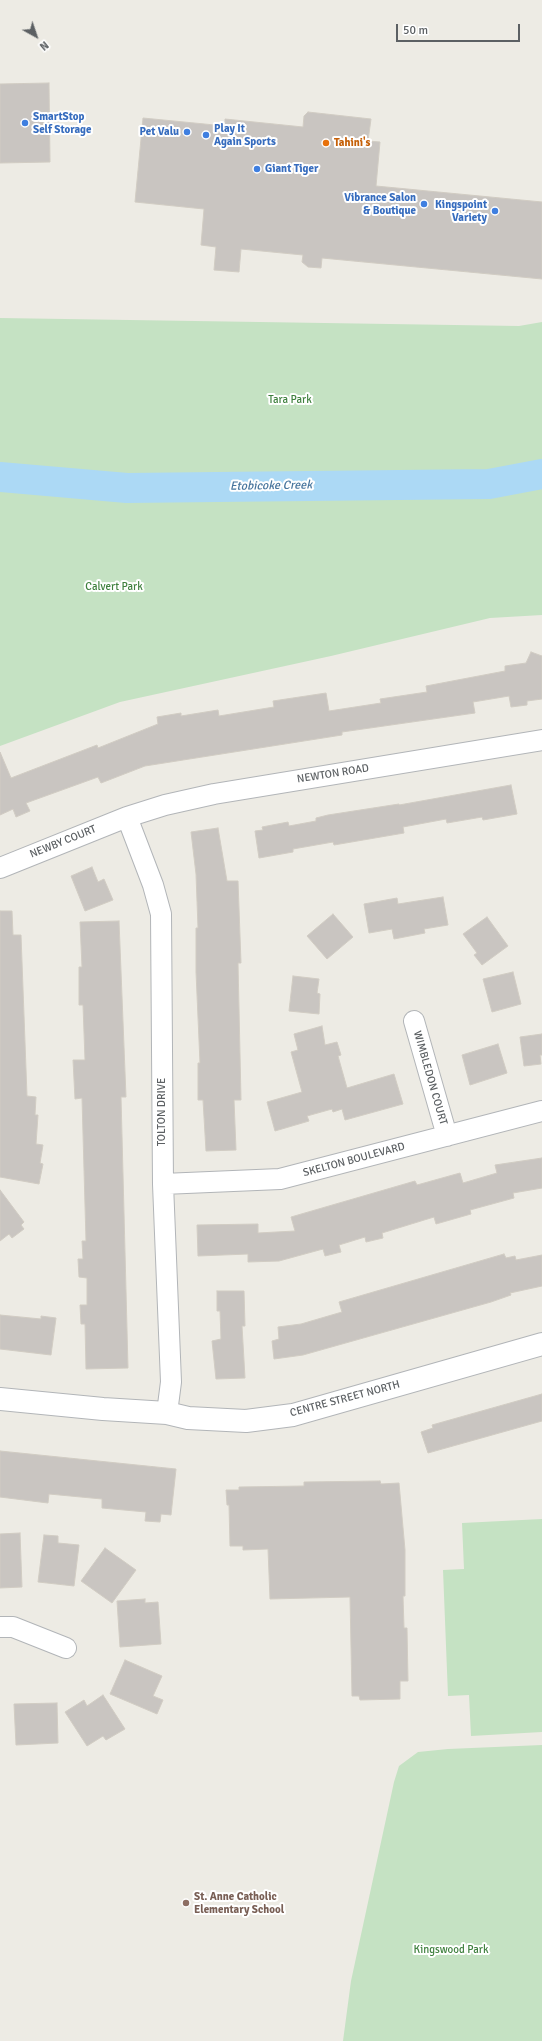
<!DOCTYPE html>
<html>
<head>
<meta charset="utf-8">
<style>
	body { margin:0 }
	#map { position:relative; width:542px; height:2041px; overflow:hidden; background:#edebe4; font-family:Signika,sans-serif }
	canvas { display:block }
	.north { position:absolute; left:16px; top:16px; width:40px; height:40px; -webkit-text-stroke:3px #fff; paint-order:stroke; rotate:140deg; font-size:11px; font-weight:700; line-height:16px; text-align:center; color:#5c6063 }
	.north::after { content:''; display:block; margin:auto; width:14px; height:18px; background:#5c6063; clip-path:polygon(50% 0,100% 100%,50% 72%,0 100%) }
	.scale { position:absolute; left:396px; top:24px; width:124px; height:18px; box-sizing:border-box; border:2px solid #5c6063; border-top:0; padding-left:5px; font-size:12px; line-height:14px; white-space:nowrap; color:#5c6063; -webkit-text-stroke:3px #fff; paint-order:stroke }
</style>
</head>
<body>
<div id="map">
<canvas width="542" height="2041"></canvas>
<div class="north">N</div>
<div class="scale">50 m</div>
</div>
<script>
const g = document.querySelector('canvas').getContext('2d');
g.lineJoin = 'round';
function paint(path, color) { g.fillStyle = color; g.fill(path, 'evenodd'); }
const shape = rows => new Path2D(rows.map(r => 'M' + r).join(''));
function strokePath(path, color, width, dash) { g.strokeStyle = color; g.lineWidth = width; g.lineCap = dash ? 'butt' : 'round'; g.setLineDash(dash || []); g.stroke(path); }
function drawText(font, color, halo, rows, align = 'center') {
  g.font = font + ' Signika,sans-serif'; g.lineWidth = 4; g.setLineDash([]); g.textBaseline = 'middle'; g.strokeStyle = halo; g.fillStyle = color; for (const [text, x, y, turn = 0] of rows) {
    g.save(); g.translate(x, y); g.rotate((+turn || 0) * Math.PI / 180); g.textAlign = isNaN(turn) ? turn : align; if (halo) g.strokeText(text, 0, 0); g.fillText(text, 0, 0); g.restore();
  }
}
const green = shape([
	[0,318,519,326,542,322,542,615,490,618,331,656,120,702,0,746],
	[542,1519,542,1732,471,1736,469,1695,448,1696,443,1570,464,1569,462,1523],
	[542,1745,542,2041,343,2041,351,1981,394,1782,399,1766,418,1752,448,1749]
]);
const river = shape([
	[0,477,127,488,489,484,542,474]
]);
const building = shape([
	[49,83,50,162,0,163,0,84,49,83],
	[308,112,371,119,368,141,380,142,376,186,542,202,542,279,322,258,321,268,308,267,302,262,303,255,241,249,239,272,214,270,216,247,201,245,204,209,135,202,143,118,225,126,225,119,303,127,304,116,308,112],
	[531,652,542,656,542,699,527,701,527,705,511,707,509,696,473,702,475,713,342,732,342,735,145,766,101,783,98,777,26,803,30,811,16,817,13,809,0,815,0,752,11,778,97,745,98,748,158,724,157,717,181,713,181,716,218,710,219,716,274,707,273,701,326,693,329,711,381,703,380,699,427,692,426,686,505,671,505,666,526,663,531,652],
	[511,785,517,814,483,820,482,817,447,823,446,819,403,827,404,833,334,845,333,842,293,849,293,852,259,858,255,831,263,830,262,827,288,822,289,826,316,821,316,818,328,815,399,804,399,805,511,785],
	[218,828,227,881,238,881,241,963,238,963,241,1100,234,1100,236,1150,206,1151,203,1100,198,1100,198,1063,200,1063,196,972,196,928,198,928,196,874,191,832,218,828],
	[92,867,98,882,104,879,113,900,85,911,71,876,92,867],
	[443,897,448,925,424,929,425,933,394,939,392,929,369,933,364,904,397,898,398,904,443,897],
	[0,911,12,911,13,935,21,935,27,1096,36,1097,35,1115,38,1115,36,1144,43,1145,40,1163,43,1164,39,1184,0,1177,0,911],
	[333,914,353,937,327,959,307,936,333,914],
	[487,917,508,946,482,965,474,955,477,953,463,934,487,917],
	[119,921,126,1097,121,1097,128,1368,86,1369,85,1324,81,1324,80,1305,87,1305,87,1278,79,1277,78,1259,83,1259,82,1241,86,1241,82,1098,75,1099,73,1060,85,1060,83,1005,79,1005,79,967,82,967,80,922,119,921],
	[513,972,521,1004,492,1012,483,979,513,972],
	[293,976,319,979,317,993,320,994,319,1014,289,1011,293,976],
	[322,1026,325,1045,337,1042,341,1055,338,1056,347,1088,394,1074,403,1104,345,1120,342,1109,333,1112,332,1109,307,1116,309,1121,275,1131,267,1102,302,1092,291,1052,298,1050,294,1034,322,1026],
	[542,1034,542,1055,540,1055,541,1064,524,1066,520,1037,542,1034],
	[498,1044,507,1073,470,1085,462,1055,498,1044],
	[542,1158,542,1188,513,1193,514,1198,470,1210,471,1214,436,1224,434,1217,382,1233,383,1238,366,1242,365,1237,339,1245,341,1252,325,1256,323,1249,279,1261,248,1262,248,1254,198,1256,197,1225,258,1224,258,1233,295,1231,291,1217,415,1181,417,1185,460,1173,463,1183,497,1173,495,1165,542,1158],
	[0,1190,24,1222,21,1225,24,1229,12,1238,9,1234,0,1241,0,1190],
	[504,1254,506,1258,515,1256,516,1260,542,1255,542,1286,510,1293,511,1295,491,1302,303,1355,274,1359,272,1341,279,1339,278,1327,301,1324,342,1312,339,1302,504,1254],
	[217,1291,244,1291,245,1326,242,1326,245,1378,216,1379,212,1341,221,1339,220,1311,217,1311,217,1291],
	[0,1315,41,1319,41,1316,56,1318,51,1355,0,1349,0,1315],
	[542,1394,542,1421,428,1453,421,1432,433,1428,432,1425,542,1394],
	[0,1451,176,1469,171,1515,161,1514,160,1522,145,1521,146,1512,102,1508,102,1499,49,1494,48,1503,0,1497,0,1451],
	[380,1481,381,1484,399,1483,405,1550,405,1596,403,1596,404,1628,407,1628,408,1681,400,1681,400,1699,360,1700,359,1696,352,1696,350,1597,270,1599,268,1549,243,1550,243,1546,230,1546,229,1505,227,1505,226,1490,239,1490,239,1487,304,1486,304,1482,380,1481],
	[20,1533,22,1587,0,1588,0,1534,20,1533],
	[44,1535,58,1536,58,1543,79,1545,74,1586,38,1582,44,1535],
	[105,1548,136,1570,112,1603,81,1581,105,1548],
	[145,1599,145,1603,158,1602,161,1644,120,1647,117,1601,145,1599],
	[125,1660,162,1676,153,1696,163,1700,157,1714,110,1694,125,1660],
	[103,1695,125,1729,106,1740,103,1736,87,1746,65,1712,84,1700,87,1706,103,1695],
	[57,1703,58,1743,16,1745,14,1704,57,1703]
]);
const minor = shape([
	[127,817,153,885,161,914,163,1184,171,1382,167,1413],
	[0,868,127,817,165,805,214,794,542,740],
	[414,1021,447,1136],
	[163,1184,280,1179,542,1111],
	[0,1627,13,1627,66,1648]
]);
const tertiary = shape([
	[0,1399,103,1409,167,1413,188,1418,246,1421,293,1415,542,1344]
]);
const markers = [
	[25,123,4,"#3f7fe0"],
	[187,132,4,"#3f7fe0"],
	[206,135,4,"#3f7fe0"],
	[326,143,4,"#e8710a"],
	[257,169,4,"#3f7fe0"],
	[424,204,4,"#3f7fe0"],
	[495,211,4,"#3f7fe0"],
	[186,1903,4,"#8d6e63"]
];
const shopNames = [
	["SmartStop",33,117],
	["Self Storage",33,130],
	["Play It",214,129],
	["Again Sports",214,142],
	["Pet Valu",179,132,"right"],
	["Giant Tiger",265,169],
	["Vibrance Salon",416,198,"right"],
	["& Boutique",416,211,"right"],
	["Kingspoint",487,205,"right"],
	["Variety",487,218,"right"]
];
const foodNames = [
	["Tahini's",334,143]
];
const parkNames = [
	["Tara Park",290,400],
	["Calvert Park",114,587],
	["Kingswood Park",451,1950]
];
const streetNames = [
	["NEWTON ROAD",333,774,-9],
	["NEWBY COURT",63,842,-22],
	["WIMBLEDON COURT",430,1078,74],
	["TOLTON DRIVE",162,1112,-90],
	["SKELTON BOULEVARD",354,1160,-15],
	["CENTRE STREET NORTH",345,1399,-15]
];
const educationNames = [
	["St. Anne Catholic",194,1897],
	["Elementary School",194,1910]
];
const waterNames = [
	["Etobicoke Creek",271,486,-1]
];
paint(green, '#c5e2c3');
strokePath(river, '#acd9f5', 30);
paint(building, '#c9c5c1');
strokePath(building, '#d1ccc3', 1);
strokePath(minor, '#b2b5b8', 22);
strokePath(tertiary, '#b2b5b8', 24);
strokePath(minor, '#fff', 20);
strokePath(tertiary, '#fff', 22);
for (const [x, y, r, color] of markers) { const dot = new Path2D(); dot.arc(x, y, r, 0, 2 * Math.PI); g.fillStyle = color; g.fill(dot); strokePath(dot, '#fff', 1.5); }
drawText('bold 11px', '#366cbe', '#fff', shopNames, 'left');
drawText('bold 11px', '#c56008', '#fff', foodNames, 'left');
drawText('11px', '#3f803e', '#fff', parkNames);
drawText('11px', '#5c6063', '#fff', streetNames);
drawText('bold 11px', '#785e54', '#fff', educationNames, 'left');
drawText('italic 12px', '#47759d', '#fff', waterNames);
</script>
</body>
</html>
